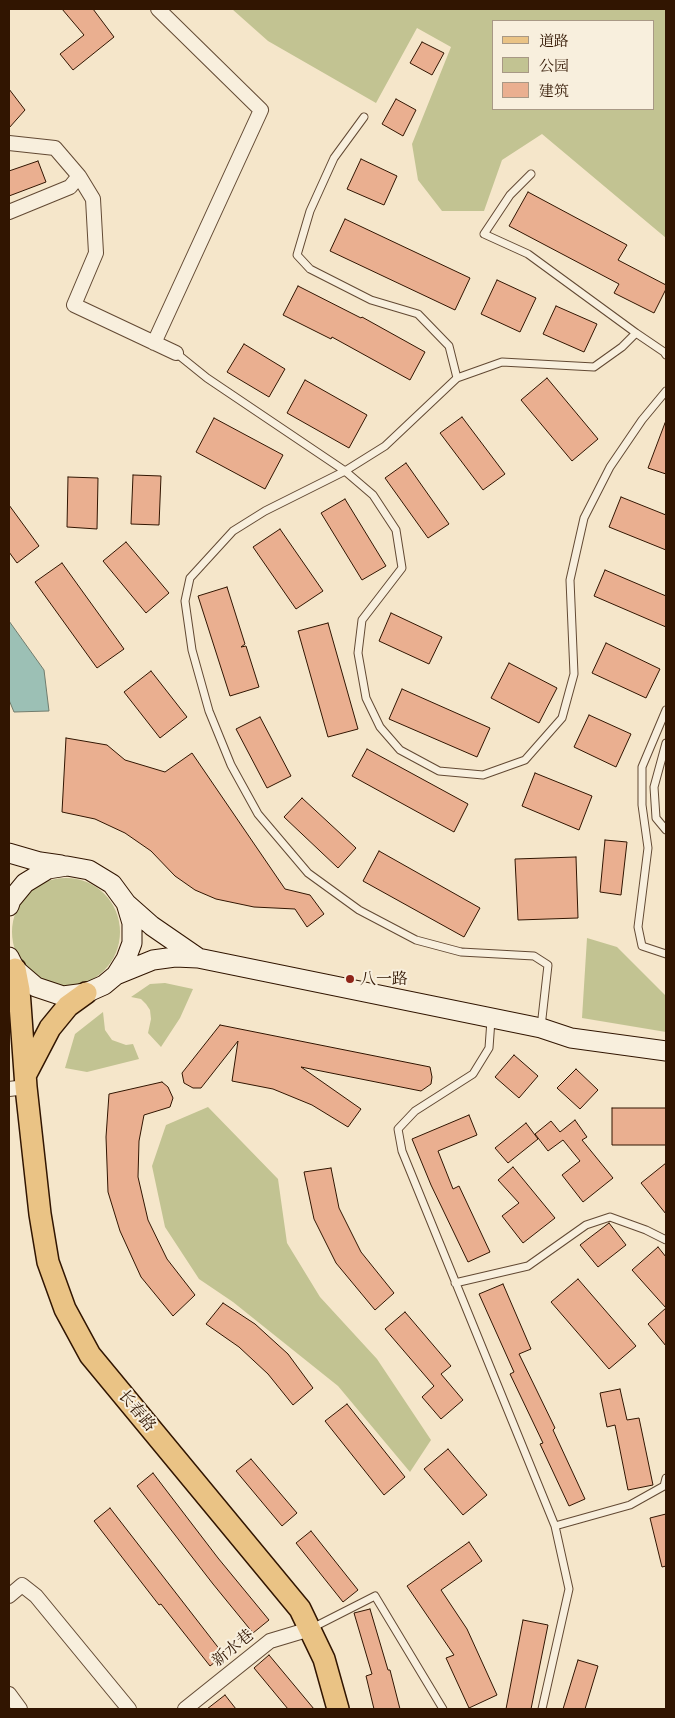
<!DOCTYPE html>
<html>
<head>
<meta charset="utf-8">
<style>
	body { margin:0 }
	#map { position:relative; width:675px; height:1718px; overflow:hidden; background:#f5e6ca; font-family:"Libre Caslon Text","Noto Serif SC",serif }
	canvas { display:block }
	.frame { position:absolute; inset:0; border:10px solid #311501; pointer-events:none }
	.legend { position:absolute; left:492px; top:20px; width:162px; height:90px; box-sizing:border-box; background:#f8efdd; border:1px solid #a89885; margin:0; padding:6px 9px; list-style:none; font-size:15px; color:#311501 }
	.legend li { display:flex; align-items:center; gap:10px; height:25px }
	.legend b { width:25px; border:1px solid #a89885 }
</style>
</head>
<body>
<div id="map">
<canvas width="675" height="1718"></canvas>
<div class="frame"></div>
<ul class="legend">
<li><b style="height:6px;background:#eac385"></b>道路</li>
<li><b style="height:14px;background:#c2c392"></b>公园</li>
<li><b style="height:14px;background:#eaaf90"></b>建筑</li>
</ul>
</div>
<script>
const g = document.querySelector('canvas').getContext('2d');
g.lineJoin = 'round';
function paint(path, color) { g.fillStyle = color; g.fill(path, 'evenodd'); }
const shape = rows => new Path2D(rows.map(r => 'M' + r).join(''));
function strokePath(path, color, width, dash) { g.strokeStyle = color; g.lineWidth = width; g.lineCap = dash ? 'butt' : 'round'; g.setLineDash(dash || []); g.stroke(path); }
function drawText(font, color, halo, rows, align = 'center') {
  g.font = font + ' "Libre Caslon Text","Noto Serif SC",serif'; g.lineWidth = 4; g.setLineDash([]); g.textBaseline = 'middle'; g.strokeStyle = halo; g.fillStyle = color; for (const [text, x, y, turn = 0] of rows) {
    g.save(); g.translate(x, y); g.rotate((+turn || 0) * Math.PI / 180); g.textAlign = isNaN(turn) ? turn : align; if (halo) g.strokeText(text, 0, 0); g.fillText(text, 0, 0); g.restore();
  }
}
const green = shape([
	[232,9,666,9,666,238,542,134,502,160,484,211,442,211,418,180,412,144,451,47,417,28,376,103,268,41],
	[494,21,654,21,654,109,494,109],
	'12 932a54 54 0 1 1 108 0a54 54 0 1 1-108 0Z',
	[587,938,617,947,666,996,666,1032,582,1018],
	[165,983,193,989,180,1018,161,1047,148,1033,151,1019,150,1010,146,1004,141,999,131,997,150,984],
	[103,1012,105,1030,112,1040,126,1045,133,1044,139,1059,87,1072,65,1068,75,1034],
	[208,1107,278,1179,287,1243,320,1297,377,1359,431,1440,410,1472,338,1386,233,1302,199,1279,165,1227,152,1166,166,1125]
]);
const water = shape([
	[9,621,44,670,49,711,14,712,9,700,9,621]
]);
const building = shape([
	[62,9,93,9,114,37,73,70,60,54,84,35,62,9],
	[422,42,444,53,432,75,410,63,422,42],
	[9,89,25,110,9,128,9,89],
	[396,99,416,110,403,136,382,124,396,99],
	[361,159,397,176,384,205,347,189,361,159],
	[38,161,46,182,9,196,9,171,38,161],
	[528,192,627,245,618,260,666,285,666,289,654,313,614,293,619,284,509,226,528,192],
	[345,219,470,278,455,310,330,251,345,219],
	[497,280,536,298,520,332,481,314,497,280],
	[298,286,361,318,362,317,425,352,410,380,332,337,331,339,283,315,298,286],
	[556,306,597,324,584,352,543,334,556,306],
	[244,344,285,369,269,397,227,372,244,344],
	[547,378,598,439,572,461,521,400,547,378],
	[305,380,367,415,349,448,287,413,305,380],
	[462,417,505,474,483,490,440,433,462,417],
	[214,418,283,455,265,489,196,452,214,418],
	[665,423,666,423,666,474,648,468,665,423],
	[406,463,449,524,428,538,385,478,406,463],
	[133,475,161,476,159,525,131,524,133,475],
	[68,477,98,478,97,529,67,527,68,477],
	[621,497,666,515,666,550,609,527,621,497],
	[345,499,386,566,362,580,321,513,345,499],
	[9,505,39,546,17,563,9,552,9,505],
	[280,529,323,591,296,609,253,547,280,529],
	[126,542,169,593,146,613,103,561,126,542],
	[62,563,124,649,97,668,35,582,62,563],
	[605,570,666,596,666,627,594,596,605,570],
	[227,587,245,644,241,647,246,646,259,687,230,696,198,596,227,587],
	[391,613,442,637,429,664,379,641,391,613],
	[328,623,358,729,328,737,298,631,328,623],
	[606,643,660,669,646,698,592,673,606,643],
	[509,663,557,688,539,723,491,698,509,663],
	[151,671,187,717,160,738,124,692,151,671],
	[402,689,490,728,477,757,389,719,402,689],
	[589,715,631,734,616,767,574,747,589,715],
	[260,717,291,776,267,788,236,729,260,717],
	[66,738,107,745,125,760,165,772,192,753,285,889,310,895,324,914,307,927,295,909,254,907,216,899,195,890,175,876,151,851,125,833,95,819,62,812,66,738],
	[367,749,468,804,454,832,352,776,367,749],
	[535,773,592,796,579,830,522,806,535,773],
	[302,798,356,848,338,868,284,817,302,798],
	[605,840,627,842,621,895,600,892,605,840],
	[379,851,480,908,464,937,363,881,379,851],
	[576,857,578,918,518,920,515,859,576,857],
	[220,1025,430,1067,432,1077,431,1084,421,1091,301,1067,361,1109,348,1127,312,1105,273,1089,232,1081,238,1041,201,1088,193,1088,184,1083,182,1073,220,1025],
	[514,1055,538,1076,519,1098,495,1077,514,1055],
	[576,1069,598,1090,580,1109,557,1088,576,1069],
	[162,1082,168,1087,173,1098,170,1107,144,1115,139,1141,138,1177,148,1220,167,1259,195,1295,173,1316,141,1277,120,1231,108,1192,106,1137,109,1094,162,1082],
	[612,1108,666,1108,666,1145,612,1145,612,1108],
	[469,1115,477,1135,438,1151,453,1189,459,1186,490,1252,468,1262,431,1185,412,1139,469,1115],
	[575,1120,587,1137,582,1140,613,1178,583,1202,562,1175,580,1161,563,1140,548,1151,535,1134,551,1121,560,1132,575,1120],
	[526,1123,538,1139,508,1163,495,1148,526,1123],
	[666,1163,666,1214,641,1183,666,1163],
	[513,1167,555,1218,523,1243,502,1216,519,1203,498,1180,513,1167],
	[331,1168,339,1208,361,1252,394,1293,375,1310,336,1263,314,1219,304,1172,331,1168],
	[609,1223,626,1245,598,1267,580,1245,609,1223],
	[658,1247,666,1257,666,1308,632,1270,658,1247],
	[578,1279,636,1346,609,1369,551,1302,578,1279],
	[503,1284,531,1349,519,1354,555,1428,553,1430,585,1499,569,1506,540,1444,543,1443,510,1374,514,1372,479,1294,503,1284],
	[223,1303,255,1324,288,1354,313,1388,293,1405,268,1374,239,1347,206,1324,223,1303],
	[666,1308,666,1346,648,1324,666,1308],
	[405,1312,451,1366,441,1374,463,1400,441,1419,422,1397,434,1386,385,1329,405,1312],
	[620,1389,627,1420,639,1418,653,1485,628,1490,615,1425,607,1427,600,1393,620,1389],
	[347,1404,405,1477,384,1495,325,1421,347,1404],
	[448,1449,487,1495,463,1515,424,1469,448,1449],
	[251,1459,297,1513,282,1526,236,1471,251,1459],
	[153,1473,218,1558,269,1620,253,1633,213,1584,137,1486,153,1473],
	[110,1508,224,1655,210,1666,161,1604,159,1605,94,1521,110,1508],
	[666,1514,666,1566,662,1567,650,1518,666,1514],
	[311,1531,358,1590,343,1602,296,1543,311,1531],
	[469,1542,482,1561,441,1590,467,1629,497,1695,469,1708,446,1658,454,1655,407,1586,469,1542],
	[370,1609,388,1670,390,1670,400,1709,374,1709,366,1676,372,1674,354,1613,370,1609],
	[523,1620,548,1625,531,1709,506,1709,523,1620],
	[269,1655,314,1709,288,1709,254,1668,269,1655],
	[578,1660,598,1666,585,1709,563,1709,578,1660],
	[225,1695,236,1709,207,1709,225,1695]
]);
const lane = shape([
	[364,117,334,158,310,211,297,255,310,269,371,300,418,314,449,346,457,378],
	[531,174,510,195,484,234,528,254,636,333,622,347,594,367,502,362,457,378,385,446,345,471,265,511,233,531,190,578,185,601,192,650,209,711,231,765,258,814,308,873,359,910,416,940,461,952,534,956,548,965,541,1027],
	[636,333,664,352,666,355],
	[176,353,207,378,345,471,373,495,396,530,402,568,362,620,358,653,366,698,380,727,400,750,439,771,483,775,525,760,562,718,574,674,570,580,584,518,610,467,642,420,666,391],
	[666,710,642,767,642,805,648,848,638,927,642,946,666,954],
	[666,743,654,787,656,818,666,830],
	[491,1020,489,1048,473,1074,415,1111,398,1129,402,1151,555,1526,569,1589,542,1709],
	[455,1283,528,1266,586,1225,610,1217,646,1230,666,1240],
	[555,1526,630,1505,664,1486,666,1478],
	[312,1628,375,1596,443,1709]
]);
const street = shape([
	[9,143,55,148,79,176,70,187,9,212],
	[79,176,93,199,96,253,74,305,176,353],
	[154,343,261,110,158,9],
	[9,1089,26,1087],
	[9,1596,22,1585,36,1596,129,1709],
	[9,1694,20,1709],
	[185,1709,270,1641,310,1629]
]);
const secondary = shape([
	[9,853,40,862,61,865],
	[126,903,152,926,197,957],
	[9,906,11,900,25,883,48,869,67,866,89,870,112,884,126,903,132,923,132,943,126,959,116,975,104,985,86,993,63,996,36,987,15,969,9,957],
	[116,975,153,960,175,957,198,958,541,1028,571,1038,666,1051]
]);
const primary = shape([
	[15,969,19,990,26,1087,40,1214,48,1262,65,1309,90,1355,300,1609,324,1659,338,1709],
	[26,1074,50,1028,68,1006,86,993]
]);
const markers = [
	[350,979,5,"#8f2418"]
];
const poiNames = [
	["八一路",360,979]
];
const streetNames = [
	["长春路",137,1411,50],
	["新水巷",233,1648,-39]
];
paint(green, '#c2c392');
paint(water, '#9cc0b5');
strokePath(water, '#717c6d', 1);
paint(building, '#eaaf90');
strokePath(building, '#311501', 1);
strokePath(lane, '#624933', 9);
strokePath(street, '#624933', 16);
strokePath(secondary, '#311501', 21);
strokePath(primary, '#311501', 24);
strokePath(lane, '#f8efdd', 7);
strokePath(street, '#f8efdd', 14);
strokePath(secondary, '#f8efdd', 19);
strokePath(primary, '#eac385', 21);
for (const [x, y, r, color] of markers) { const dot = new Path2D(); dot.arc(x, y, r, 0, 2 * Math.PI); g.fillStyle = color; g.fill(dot); strokePath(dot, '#f8efdd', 2); }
drawText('16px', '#311501', '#f8efdd', poiNames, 'left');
drawText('16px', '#311501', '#f8efdd', streetNames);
</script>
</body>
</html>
